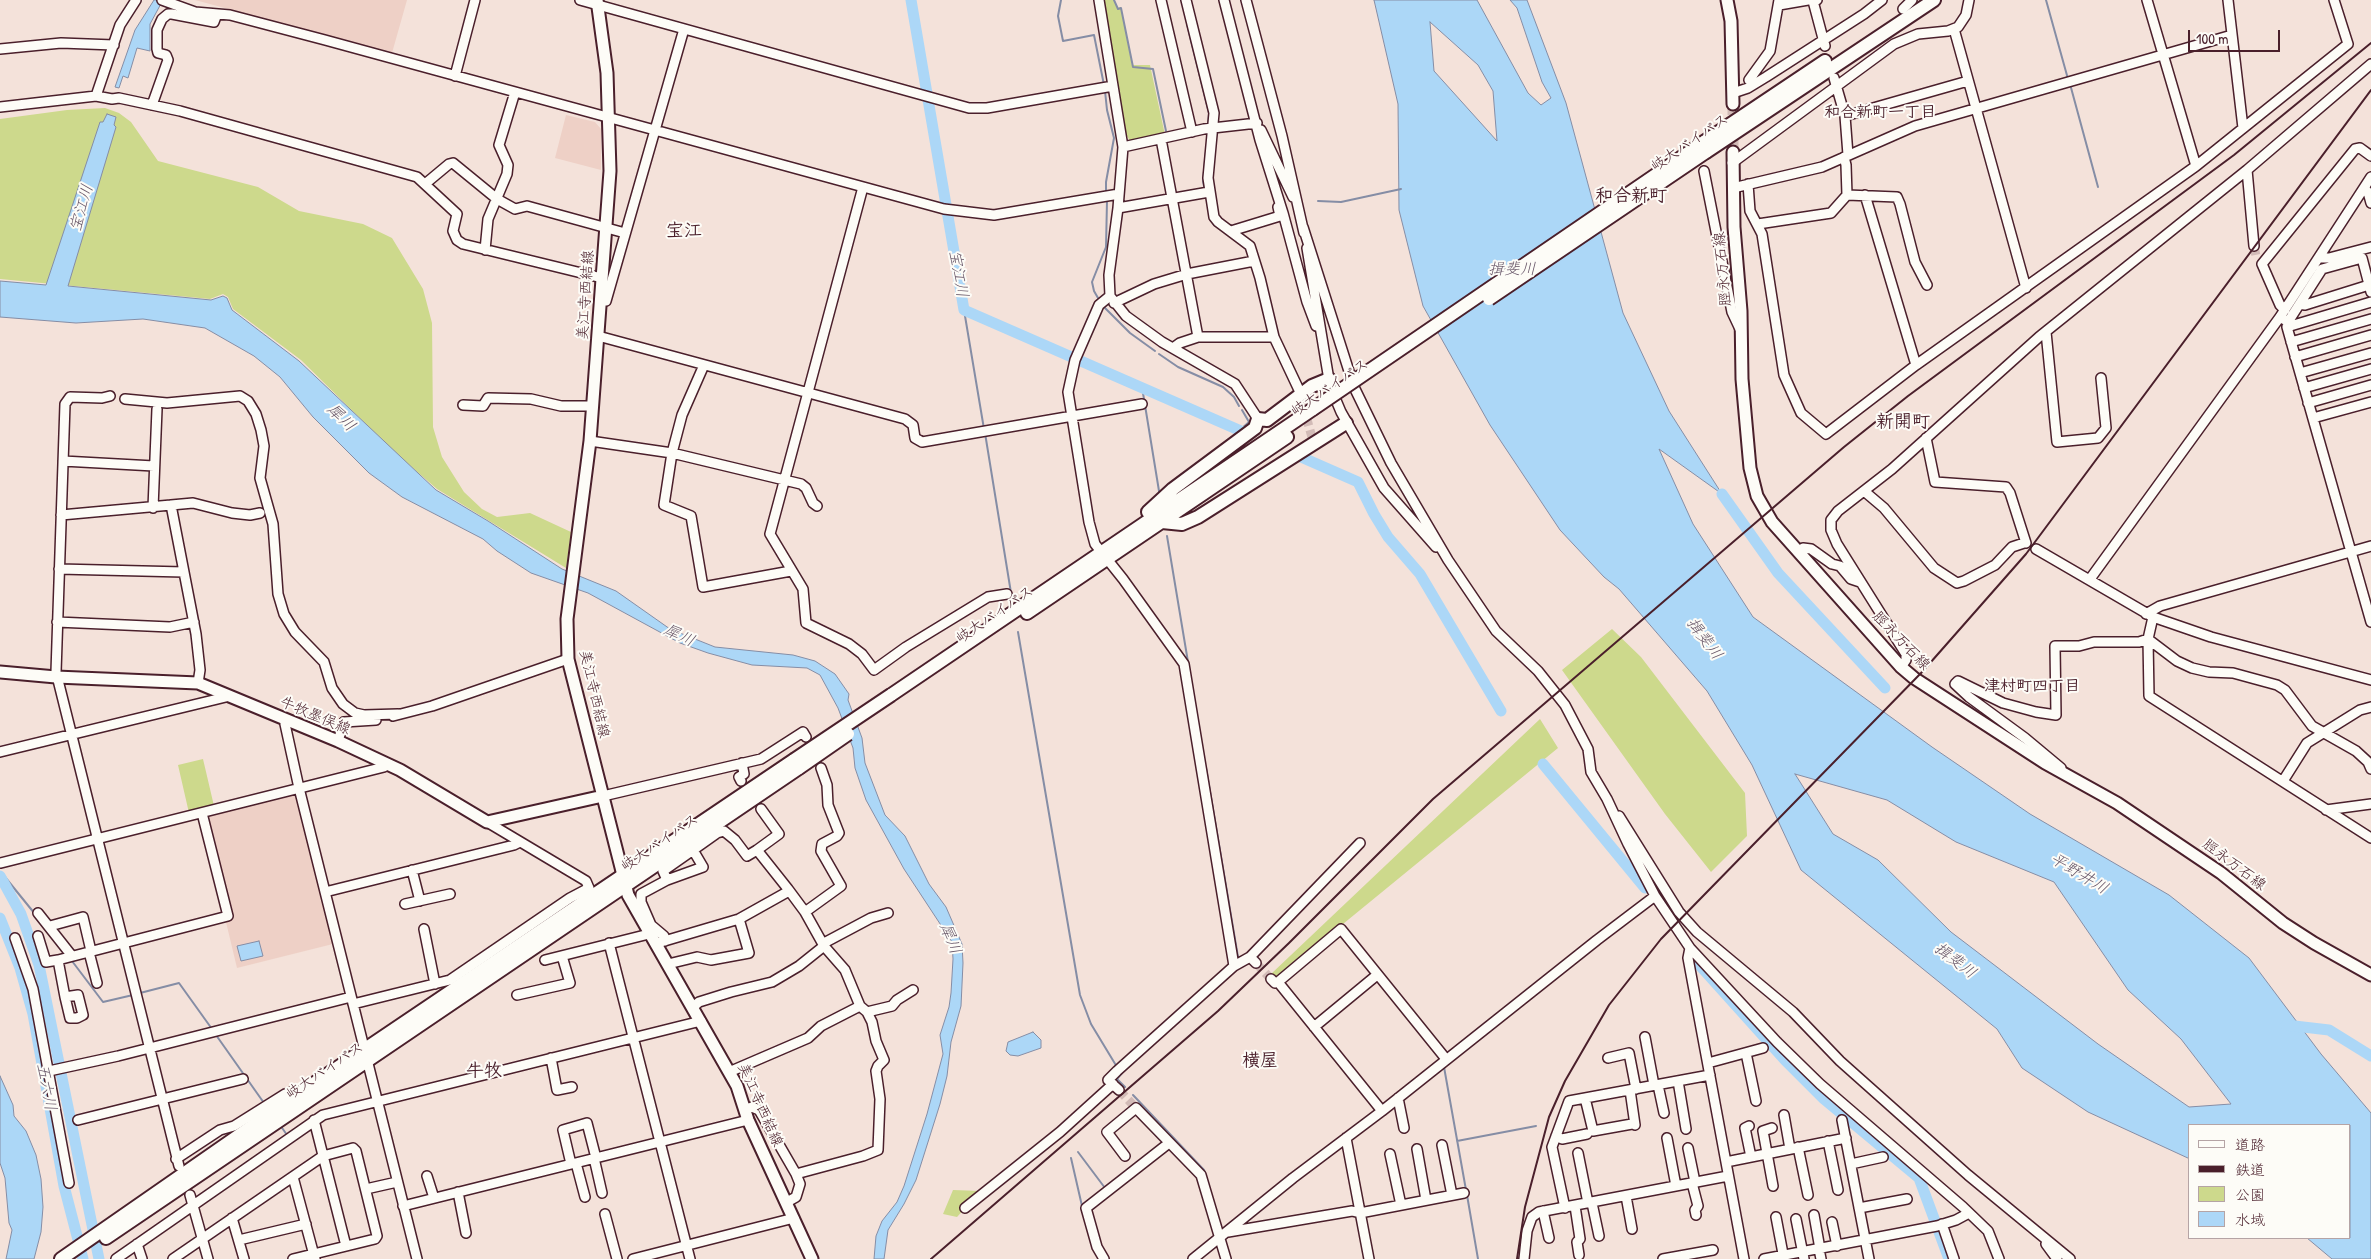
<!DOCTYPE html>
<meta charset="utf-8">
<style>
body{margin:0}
#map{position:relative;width:2371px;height:1259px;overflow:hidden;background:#f4e2da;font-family:"Patrick Hand","Klee One",sans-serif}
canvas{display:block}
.legend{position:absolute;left:2188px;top:1124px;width:162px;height:115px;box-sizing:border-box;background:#fdfcf7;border:1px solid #b5a4a5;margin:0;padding:6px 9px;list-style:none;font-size:15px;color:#4a1f2b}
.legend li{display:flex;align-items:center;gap:10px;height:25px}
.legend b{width:25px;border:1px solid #b5a4a5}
.scale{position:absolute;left:2188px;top:30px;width:92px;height:22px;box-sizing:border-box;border:2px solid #4a1f2b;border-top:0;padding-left:6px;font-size:15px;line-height:18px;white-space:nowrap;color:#4a1f2b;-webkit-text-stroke:4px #fdfcf7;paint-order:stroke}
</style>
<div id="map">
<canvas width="2371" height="1259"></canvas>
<ul class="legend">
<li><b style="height:6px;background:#fdfcf7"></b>道路</li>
<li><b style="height:6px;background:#4a1f2b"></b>鉄道</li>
<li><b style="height:14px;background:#cdd98c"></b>公園</li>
<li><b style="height:14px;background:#acd7f7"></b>水域</li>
</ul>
<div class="scale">100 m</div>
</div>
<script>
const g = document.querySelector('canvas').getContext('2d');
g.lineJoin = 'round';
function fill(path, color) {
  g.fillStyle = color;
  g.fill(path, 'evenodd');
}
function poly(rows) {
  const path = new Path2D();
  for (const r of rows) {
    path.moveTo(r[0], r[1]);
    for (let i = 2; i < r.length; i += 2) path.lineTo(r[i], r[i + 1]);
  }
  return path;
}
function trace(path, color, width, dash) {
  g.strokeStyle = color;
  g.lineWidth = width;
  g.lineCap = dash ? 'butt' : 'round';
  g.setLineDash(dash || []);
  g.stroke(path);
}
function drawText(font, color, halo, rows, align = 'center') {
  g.font = font + ' "Patrick Hand","Klee One",sans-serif';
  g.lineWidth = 4;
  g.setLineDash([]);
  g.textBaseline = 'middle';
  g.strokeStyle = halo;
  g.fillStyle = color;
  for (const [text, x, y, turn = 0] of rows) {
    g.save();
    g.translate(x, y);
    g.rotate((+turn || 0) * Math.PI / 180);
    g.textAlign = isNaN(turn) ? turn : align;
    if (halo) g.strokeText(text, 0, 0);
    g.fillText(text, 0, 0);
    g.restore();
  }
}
const built = poly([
 [195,0,407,0,392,53],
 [566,115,595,122,601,129,601,170,555,158],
 [296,794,333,944,237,968,226,922,232,919,206,816]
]);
const green = poly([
 [1101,0,1114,0,1117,8,1121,7,1132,65,1150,65,1165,135,1130,141,1124,131],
 [105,108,119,113,131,122,158,161,258,187,299,211,363,224,392,238,423,289,432,323,433,427,442,457,464,492,482,509,497,517,530,513,571,532,566,568,437,489,393,451,301,360,233,309,228,297,223,294,210,299,0,279,0,119,67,110],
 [1612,629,1641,657,1745,793,1747,836,1711,872,1665,814,1562,670],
 [1540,719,1558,748,1277,978,1271,974],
 [203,759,214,806,189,813,178,765],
 [953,1190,981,1191,957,1217,943,1214]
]);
const water = poly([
 [154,0,163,0,150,24,150,51,137,48,128,78,123,76,119,88,115,87,135,30,154,0],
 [1374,0,1477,0,1528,93,1541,105,1551,98,1542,82,1517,8,1510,0,1527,0,1566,103,1623,313,1669,411,1722,494,1659,449,1693,524,1753,617,1932,747,2030,814,2169,895,2249,958,2321,1054,2371,1113,2371,1259,2332,1259,2307,1238,2350,1238,2350,1125,2190,1125,2190,1159,2088,1112,2022,1068,1997,1029,1801,870,1752,765,1707,691,1619,589,1604,577,1560,530,1490,425,1423,306,1399,210,1398,104,1374,0],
 [1430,22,1478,65,1493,91,1497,141,1434,71,1430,22],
 [1795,774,1887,800,1956,842,2054,882,2128,990,2181,1039,2231,1104,2189,1107,2098,1044,1951,932,1878,860,1833,834,1795,774],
 [107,114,116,117,114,125,116,127,68,286,211,300,223,296,227,298,232,310,299,361,436,490,488,521,562,569,616,591,670,629,715,647,793,655,815,661,835,674,849,694,848,700,862,738,865,763,885,815,905,836,929,884,946,907,962,944,963,963,961,1006,951,1042,947,1076,940,1104,916,1180,904,1204,888,1230,884,1259,874,1259,876,1236,882,1221,897,1202,904,1186,927,1114,943,1054,940,1035,949,1007,951,993,953,959,952,942,904,869,866,800,855,768,853,748,838,708,820,675,807,668,752,665,708,653,680,643,588,593,531,573,497,551,483,539,402,497,369,473,313,417,280,377,254,356,205,328,143,319,76,323,0,317,0,281,46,285,100,122,103,122,107,114],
 [259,941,263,956,241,961,237,946,259,941],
 [1033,1032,1041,1040,1041,1048,1018,1056,1010,1055,1006,1051,1008,1042,1033,1032],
 [0,1076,13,1105,14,1116,26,1131,36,1155,41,1179,43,1207,41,1232,34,1259,6,1259,12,1230,9,1223,5,1178,0,1163,0,1076]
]);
const stream = poly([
 [1061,0,1058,16,1063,41,1094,35,1104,85],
 [1114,0,1118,9,1121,8,1133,67,1153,69,1166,131],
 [2046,0,2068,79],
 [1187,24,1209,113,1208,126],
 [2070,84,2098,187],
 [1105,91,1107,110,1114,138,1106,182,1106,191],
 [1205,191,1203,181,1206,151],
 [1206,196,1208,206],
 [1318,201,1341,202,1401,189],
 [1211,220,1214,225,1222,229],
 [1098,298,1094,291,1092,282,1106,247,1107,201],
 [1103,306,1130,333,1155,351],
 [964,310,984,429],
 [1159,354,1178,367,1223,387,1234,397,1239,406],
 [1145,389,1143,393,1159,491],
 [1240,430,1249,422,1242,410],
 [985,433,1012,599],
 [1167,536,1188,662],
 [1018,632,1080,995,1091,1024,1117,1067],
 [1206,768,1238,957,1241,957],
 [1,879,5,877,35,914],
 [72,961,103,1002,133,995],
 [140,993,179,983,212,1029],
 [216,1035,264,1103],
 [1444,1067,1466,1190],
 [1121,1071,1122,1073,1117,1079,1125,1087],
 [1133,1095,1204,1170,1210,1191],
 [280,1125,287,1135,321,1112],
 [1457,1141,1536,1126],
 [1078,1152,1105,1188],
 [1071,1158,1082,1206],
 [1467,1195,1478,1259],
 [1226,1244,1228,1252]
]);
const river = poly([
 [911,0,964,310,1241,431],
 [1301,457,1358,482,1374,514,1388,537,1420,574,1501,711],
 [1722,494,1778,573,1885,688],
 [1543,764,1645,888],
 [0,876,21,914,39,965,99,1259],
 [0,918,20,968,33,1014,64,1186,83,1259],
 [1695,960,1785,1060,1824,1099,1919,1178,1949,1259],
 [2286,1025,2329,1030,2371,1056]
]);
const minorTunnel = poly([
 [2254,246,2256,256],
 [1299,391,1315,448],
 [1256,963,1271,979],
 [1119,1090,1136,1108]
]);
const majorTunnel = poly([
 [1733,104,1733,152]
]);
const minor = poly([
 [162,0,195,12,230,15,325,40,944,209,994,215,1119,194],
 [580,0,969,108,987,108,1113,86],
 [1099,0,1123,147,1118,208,1109,275,1110,296,1126,316,1162,342,1235,384,1258,419],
 [1161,0,1192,132],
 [1186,0,1214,113,1208,178,1214,217,1218,222,1250,246,1260,278,1274,337,1299,390],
 [1224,0,1260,140,1283,213,1307,302,1316,326],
 [1246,0,1282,136,1304,233],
 [1817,0,1813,1,1825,46],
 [2147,0,2196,166],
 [2228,0,2243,128],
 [1779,5,1808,0],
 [1903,9,1912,0],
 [1954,29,2026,288],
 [0,49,61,43,114,45],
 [455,76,475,0],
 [1834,78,1845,116,1848,155],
 [1749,80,1770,51,1779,0],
 [1733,93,1748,88,1766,77,1864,14,1882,0],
 [96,96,120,25,136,0],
 [152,105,168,60,166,55,158,53,157,49,157,30,162,19,168,14,172,14,214,22,217,14],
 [0,107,96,96,112,99,119,98,180,111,417,177,457,214,453,231,457,240,463,244,602,278],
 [1845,116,1968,81],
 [1261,130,1293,197],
 [1161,139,1198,337],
 [1123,147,1204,129,1257,123],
 [1844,157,1846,165,1847,195,1897,197,1900,204,1915,262,1927,285],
 [1732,163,1894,44,1918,34,1948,31,1958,27,1966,15,1969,0],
 [2247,170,2254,246],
 [1704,171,1732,312,1740,329],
 [425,184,449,164,453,163,497,199,515,209,527,206,625,233],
 [1748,184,1750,211,1762,234,1784,375,1801,413,1826,434,1916,365,2196,166,2343,48,2348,44,2334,0],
 [863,187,770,534,803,589,806,623,849,644,862,654,874,670,906,647,988,597,1007,594],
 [1733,188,1822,167,1915,126,2232,35],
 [2364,188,2368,192,2371,203],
 [1865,195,1916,365],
 [1118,208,1209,192],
 [1758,224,1831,213,1847,195],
 [1303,227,1354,387,1391,463,1448,560,1496,631,1538,671,1565,705,1588,749,1591,772,1607,799,1628,844,1655,896,1690,948,1777,1042,1820,1084,1963,1207,1988,1231,1999,1259],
 [1231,231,1280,216,1278,207],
 [1307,248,1330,386,1341,412,1384,488,1436,547],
 [485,250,488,219,507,174,508,165,499,145,515,92],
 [2319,258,2329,258,2371,247],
 [1110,296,1099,305,1075,360,1068,392,1089,522,1095,544,1123,579,1184,664,1234,966],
 [600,300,606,301,684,29],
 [1114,303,1154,284,1187,274,1254,261],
 [2300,304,2305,305,2369,285],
 [2285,310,2280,305,2262,264,2355,149,2360,148,2371,156],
 [2280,317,2288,322,2287,327,2300,373,2371,622],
 [2288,322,2322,269,2362,258,2371,292],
 [2287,327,2371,302],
 [2046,332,2057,442,2098,438,2106,428,2101,378],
 [598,336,905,419,913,425,915,438,922,442,1142,404],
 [2291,342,2371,319],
 [1173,348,1180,343,1198,337,1274,337],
 [2295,357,2371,335],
 [704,365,682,415,672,453,664,505,691,516,703,587,791,571],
 [2300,373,2371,353],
 [2304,388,2371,369],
 [110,396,102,398,70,397,65,404,56,672,179,1166],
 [125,399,167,403,240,396,248,401,256,414,261,430,264,446,260,478,273,524,278,594,284,614,295,632,324,662,332,688,343,704,355,713,364,715,398,714],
 [2308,403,2371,385],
 [463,405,483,406,488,398,531,399,561,406,593,406],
 [2313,418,2371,402],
 [1926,438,1935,482,2006,487,2010,493,2026,543],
 [590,441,672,453,801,484,806,488,813,503,817,506],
 [63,461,154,466],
 [1864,491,1884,508,1934,568,1957,583,1964,581,1995,565,2012,547,2024,543],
 [171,505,196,634,200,670,198,683],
 [153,508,157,409],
 [61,515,193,503,232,513,250,515,260,513],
 [2036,549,2153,617,2211,637,2371,680],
 [1798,551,1803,548,1811,549,1832,564,1840,566,1851,579,1860,582],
 [59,569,184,572],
 [2090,579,2280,317,2371,177],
 [2146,614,2160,606,2371,546],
 [2153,617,2148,639,2149,696,2371,838],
 [57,622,170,627,194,622],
 [1901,667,1906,660,1906,654,1837,544,1831,530,1831,520,1838,511,1892,469,2039,337,2247,170,2371,64],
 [393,716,432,706,568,659],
 [286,720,285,724,299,788,417,1259],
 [338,741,344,722,376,720],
 [0,752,230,696],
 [2061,768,2025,738,1969,697,1955,684,1958,681,2003,703,2036,712,2056,715,2055,646,2079,646,2094,642,2139,642,2148,639,2177,661,2192,668,2209,672,2233,673,2277,685,2285,690,2312,726,2356,751,2368,762,2371,769],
 [741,781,739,777,744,774,742,763],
 [2283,781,2307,743,2360,710,2371,707],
 [603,796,761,759,803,732,806,737],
 [2326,810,2371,804],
 [1619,816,1679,912,1697,932,1793,1012,1840,1061,1968,1175,2070,1259],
 [757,850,779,834,761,809],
 [1,863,384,767,388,764],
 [412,870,420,901],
 [667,880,663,871,693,850],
 [325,892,514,845,520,842],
 [405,904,450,894],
 [805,912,841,886,821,851,822,844,837,836,839,833,828,805,827,785,821,768],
 [38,913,72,956],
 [50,926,83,917,91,951],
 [424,929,435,984],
 [38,936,46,962,58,960,65,997,70,1018,77,1018,83,1015,78,995,65,997],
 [15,938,33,989,69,1183],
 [665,941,664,936,651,925,641,902,641,894,667,880,703,867,693,850,717,833,724,831,735,840,747,856,757,850,788,889,805,912,824,946,845,970,860,1006,867,1012,872,1022,876,1041,884,1060,878,1066,876,1071,880,1099,878,1150,863,1156,796,1174,800,1184,796,1197,787,1202],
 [661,942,739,919,789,891],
 [609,943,690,1259],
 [824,943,871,918,888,913],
 [1690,948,1688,958,1744,1259],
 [89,952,97,983],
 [1250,957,1360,843],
 [58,960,228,916,202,813],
 [545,960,649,934],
 [668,964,697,957,711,960,749,953,739,919],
 [1271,979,1275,983,1278,982,1382,1111],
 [1278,982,1341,929,1446,1059],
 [517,995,570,983,562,956],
 [353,1004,450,980,570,898,589,888,586,881,487,822],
 [693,1007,699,1002,731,992,772,982,799,966,824,946],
 [867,1012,892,1006,897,1000,913,990],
 [1314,1027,1377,975],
 [1645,1037,1654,1085],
 [1746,1053,1756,1101],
 [551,1058,557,1090,572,1087],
 [1608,1058,1629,1053,1636,1089],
 [1708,1063,1763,1048],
 [49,1071,118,1056,351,997],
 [729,1072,808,1038,821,1026,860,1006],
 [1678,1081,1686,1129],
 [1658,1085,1664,1113],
 [1119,1090,1108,1080,1117,1071,1234,966,1250,957,1256,963],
 [1630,1090,1635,1125],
 [1398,1098,1404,1128],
 [1585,1098,1593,1131,1632,1124],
 [745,1109,752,1107,759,1110,796,1174],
 [1784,1115,1790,1149],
 [78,1120,243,1079],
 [314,1120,346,1246],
 [1842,1120,1869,1259],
 [1749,1126,1745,1128,1751,1157],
 [1772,1128,1763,1131,1773,1186],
 [1556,1136,1562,1139,1587,1134],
 [1346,1138,1369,1259],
 [1667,1138,1676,1186],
 [1828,1141,1838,1190],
 [1442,1145,1452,1195],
 [1798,1147,1808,1195],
 [1688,1148,1695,1182],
 [1417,1149,1426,1200],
 [1578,1153,1588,1203],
 [1390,1154,1401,1205],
 [1125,1156,1107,1132,1136,1108,1201,1175,1226,1259],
 [594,1158,602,1193],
 [176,1159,220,1130,234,1126,285,1094,292,1092,297,1095],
 [1726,1162,1846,1138],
 [576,1163,585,1197],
 [571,1164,563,1130,587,1123,596,1158],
 [1851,1164,1883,1157],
 [427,1176,434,1198],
 [293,1177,315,1259],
 [1692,1183,1698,1206,1695,1210,1696,1215],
 [366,1189,397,1182],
 [458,1192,466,1233],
 [190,1195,208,1259],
 [1626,1196,1632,1229],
 [1592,1203,1599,1236],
 [403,1206,748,1120],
 [1575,1206,1580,1239,1577,1242,1579,1255],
 [965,1208,1060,1132,1113,1084],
 [1565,1208,1552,1147,1569,1101,1710,1075],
 [1859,1208,1907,1199],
 [1543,1211,1549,1238],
 [605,1214,617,1259],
 [1814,1215,1820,1249],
 [1776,1217,1784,1259],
 [232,1218,244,1259],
 [1796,1219,1804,1259],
 [1832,1222,1837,1246],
 [1942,1224,1954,1259],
 [1228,1232,1352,1211,1360,1213,1464,1193],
 [239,1240,306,1224],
 [137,1244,142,1259],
 [2046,1244,2057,1259],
 [1819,1249,1821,1259],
 [116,1259,323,1115,701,1021],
 [173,1259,323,1156,353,1148,356,1151,377,1236,375,1239,293,1259],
 [633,1259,794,1218],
 [1104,1259,1097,1247,1086,1208,1169,1143],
 [1193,1259,1293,1178,1382,1111,1597,940,1655,896],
 [1524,1259,1527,1231,1532,1217,1539,1212,1728,1176],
 [1663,1259,1713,1250],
 [1764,1259,1937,1226,1956,1220,1969,1213]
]);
const major = poly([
 [597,0,607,73,610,171,590,441,567,619,568,659,628,895,737,1086,748,1120,812,1259],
 [1727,0,1731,21,1733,104],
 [1733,152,1734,227,1741,311,1742,379,1750,468,1757,496,1772,522,1901,667,1914,678,2045,763,2117,803,2221,873,2283,923,2314,943,2371,975],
 [0,672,56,677,198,683,338,741,400,770,487,822,603,796]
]);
const highway = poly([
 [1704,142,1825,61],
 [1706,152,1934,0],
 [1148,512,1173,489,1255,428,1258,419,1267,420,1312,386,1329,379],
 [1162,522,1182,524,1198,517,1346,423],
 [1027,613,1287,437],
 [891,695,1313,409],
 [106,1238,799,768],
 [61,1259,297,1095,794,760]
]);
const rail = poly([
 [931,1259,1218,1011,1289,943,1433,799,1844,447,1908,396,2234,155,2371,43],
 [1517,1259,1525,1207,1549,1117,1565,1081,1609,1005,1661,939,1923,671,2026,554,2371,90]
]);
const highwayBridge = poly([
 [1489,299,1706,152],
 [1313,409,1704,142],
 [794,760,891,695],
 [799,768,848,734]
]);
const streetNames = [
 ["岐大バイパス",1690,143,-34],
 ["脛永万石線",1723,269,-95],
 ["美江寺西結線",586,295,-86],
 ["岐大バイパス",1330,388,-34],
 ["岐大バイパス",995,615,-34],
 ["脛永万石線",1901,641,46],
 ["美江寺西結線",594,694,77],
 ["牛牧墨俣線",315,716,23],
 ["岐大バイパス",660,843,-34],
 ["脛永万石線",2234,865,37],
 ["岐大バイパス",325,1071,-34],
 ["美江寺西結線",760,1105,66]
];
const neighbourhoodNames = [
 ["和合新町一丁目",1880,113],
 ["津村町四丁目",2032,687]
];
const waterNames = [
 ["宝江川",82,208,-74],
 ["揖斐川",1512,270],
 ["宝江川",958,274,80],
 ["犀川",341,418,44],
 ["犀川",679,636,25],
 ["揖斐川",1704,639,53],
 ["平野井川",2079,874,31],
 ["犀川",950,939,68],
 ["揖斐川",1955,961,37],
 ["五六川",46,1087,79]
];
const quarterNames = [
 ["和合新町",1631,196],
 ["宝江",684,231],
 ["新開町",1903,422],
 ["横屋",1260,1061],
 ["牛牧",484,1071]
];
fill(built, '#eed0c6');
fill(green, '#cdd98c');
fill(water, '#acd7f7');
trace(water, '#858da5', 1);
trace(stream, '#858da5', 2);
trace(river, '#acd7f7', 11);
trace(minorTunnel, '#d2bbb7', 9, [9, 4.5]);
trace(majorTunnel, '#d2bbb7', 11, [11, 5.5]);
trace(minor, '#4a1f2b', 12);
trace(major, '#4a1f2b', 15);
trace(highway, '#4a1f2b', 16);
trace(minor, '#fdfcf7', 9);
trace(major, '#fdfcf7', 11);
trace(highway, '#fdfcf7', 12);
trace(rail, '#4a1f2b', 2);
trace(highwayBridge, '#4a1f2b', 16, []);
trace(highwayBridge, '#fdfcf7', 12);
drawText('15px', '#4a1f2b', '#fdfcf7', streetNames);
drawText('bold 16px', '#4a1f2b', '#fdfcf7', neighbourhoodNames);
drawText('italic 16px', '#675668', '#fdfcf7', waterNames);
drawText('bold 18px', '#4a1f2b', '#fdfcf7', quarterNames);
</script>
